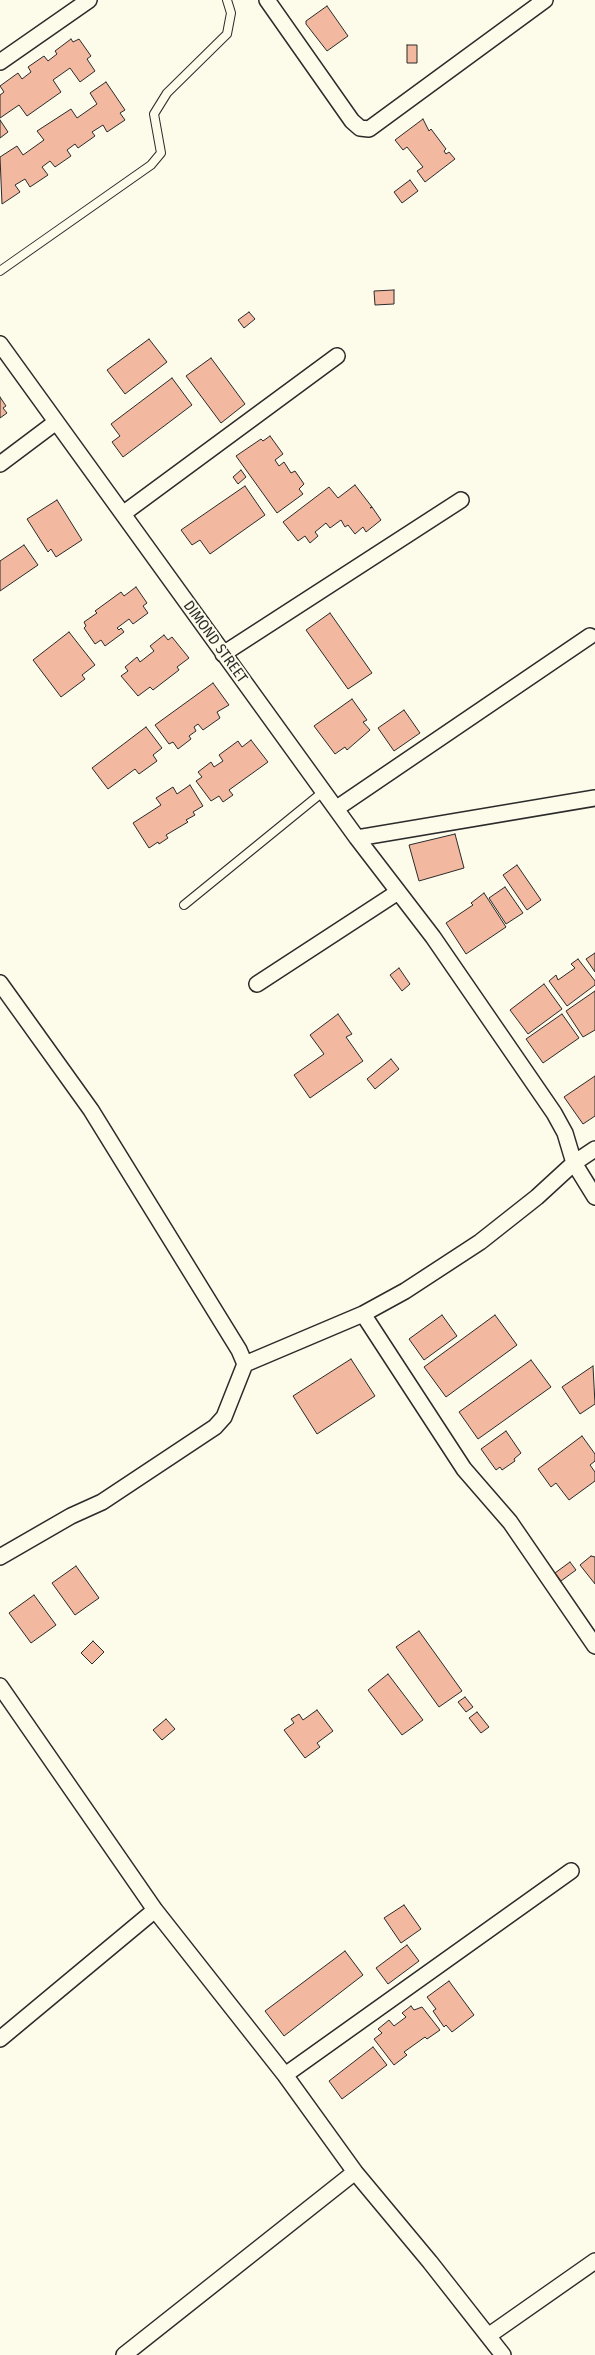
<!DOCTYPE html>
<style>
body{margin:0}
canvas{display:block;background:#fdfbea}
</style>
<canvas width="595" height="2355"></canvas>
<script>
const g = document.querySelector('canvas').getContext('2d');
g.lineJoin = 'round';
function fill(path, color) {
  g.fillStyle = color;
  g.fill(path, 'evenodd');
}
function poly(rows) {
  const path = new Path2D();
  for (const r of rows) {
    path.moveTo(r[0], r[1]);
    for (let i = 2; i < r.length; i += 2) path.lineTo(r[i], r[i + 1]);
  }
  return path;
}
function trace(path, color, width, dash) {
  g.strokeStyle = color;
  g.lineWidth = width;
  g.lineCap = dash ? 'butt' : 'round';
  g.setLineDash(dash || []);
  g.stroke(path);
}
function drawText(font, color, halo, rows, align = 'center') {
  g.font = font + ' "Fira Sans Condensed",sans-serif';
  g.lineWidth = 4;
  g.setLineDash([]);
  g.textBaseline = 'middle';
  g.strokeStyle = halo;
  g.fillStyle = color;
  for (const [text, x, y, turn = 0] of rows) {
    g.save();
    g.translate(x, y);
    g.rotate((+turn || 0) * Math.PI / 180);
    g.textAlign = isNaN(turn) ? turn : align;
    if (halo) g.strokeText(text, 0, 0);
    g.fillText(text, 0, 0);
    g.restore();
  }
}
const building = poly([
 [327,6,348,36,327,51,306,24,306,21,327,6],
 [71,39,73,42,79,39,91,56,87,59,95,71,80,82,70,68,53,80,61,92,27,116,19,105,0,118,0,95,4,92,0,86,18,73,22,79,31,72,28,67,44,56,48,61,57,54,55,51,71,39],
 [407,45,417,45,417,63,407,63,407,45],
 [106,82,125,110,120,113,125,120,107,132,103,125,92,132,95,136,78,148,75,144,67,150,71,156,55,167,50,161,42,167,48,175,30,187,25,179,15,185,20,192,2,204,0,157,17,146,23,155,44,140,37,131,71,109,77,118,97,104,90,93,106,82],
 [423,119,429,131,431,129,446,149,444,151,446,154,449,152,455,159,425,182,417,171,423,167,407,147,403,150,395,140,423,119],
 [0,120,8,132,0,138,0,120],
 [410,180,418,191,402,203,394,192,410,180],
 [394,290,394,304,375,305,374,291,394,290],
 [249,312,255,319,244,328,238,320,249,312],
 [149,339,167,362,125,394,107,370,149,339],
 [211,358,245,404,221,423,186,376,211,358],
 [172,378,192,405,123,457,112,442,120,436,111,424,172,378],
 [0,397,6,406,3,408,7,413,0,418,0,397],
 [270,436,283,454,275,460,279,466,284,462,291,473,295,471,304,484,299,489,303,494,277,513,236,456,261,439,263,441,270,436],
 [241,470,246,477,238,484,233,477,241,470],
 [355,485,372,507,370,508,372,507,381,520,366,532,363,527,355,534,348,525,345,527,341,520,330,528,326,523,315,532,318,536,310,543,305,536,298,541,283,522,329,487,338,498,355,485],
 [245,486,265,515,210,554,200,540,192,545,181,530,245,486],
 [57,500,82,540,56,557,51,549,48,552,27,519,57,500],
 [24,545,38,565,0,591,0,561,24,545],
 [136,587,147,603,143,606,148,613,133,624,129,619,117,628,119,630,121,628,124,632,105,646,101,640,95,644,84,628,86,626,84,622,97,613,95,611,121,592,124,596,136,587],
 [330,613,372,673,348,689,306,630,330,613],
 [69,632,95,665,82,675,85,679,61,697,33,660,69,632],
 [164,635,168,640,172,637,189,658,177,667,179,670,153,690,150,687,138,696,121,676,128,671,125,667,137,657,140,662,154,651,150,646,164,635],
 [213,683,229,705,217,712,220,718,203,730,198,724,194,727,196,731,189,736,191,739,178,749,173,742,169,744,155,725,213,683],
 [352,699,367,720,363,722,370,730,347,750,345,747,335,754,314,726,352,699],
 [404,710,420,733,394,751,378,728,404,710],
 [146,727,162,748,153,755,157,761,139,774,135,769,108,789,92,768,146,727],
 [251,740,268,762,229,790,233,795,223,802,219,796,211,801,196,781,202,777,198,772,211,762,214,767,223,761,219,755,238,741,242,747,251,740],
 [190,785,203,806,193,812,195,815,186,820,188,822,166,835,168,838,159,844,158,842,149,848,133,823,161,805,156,798,173,787,177,794,190,785],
 [455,834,464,868,419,881,409,845,455,834],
 [517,865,541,900,527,910,503,875,517,865],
 [505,887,523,913,506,924,489,898,505,887],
 [484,893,506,927,466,954,446,923,473,905,471,903,484,893],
 [595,953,595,972,586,959,595,953],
 [578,959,595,981,595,985,567,1006,549,981,556,975,558,980,575,968,571,964,578,959],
 [399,968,410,984,402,991,390,975,399,968],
 [544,984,562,1009,528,1034,510,1010,544,984],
 [595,991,595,1030,583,1037,566,1011,595,991],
 [338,1014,352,1034,346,1037,363,1061,310,1098,294,1075,324,1054,310,1035,338,1014],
 [562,1014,579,1038,543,1063,526,1039,562,1014],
 [391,1059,399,1069,375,1089,367,1079,391,1059],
 [595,1076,595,1116,583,1124,564,1097,595,1076],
 [442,1315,457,1336,424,1360,409,1339,442,1315],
 [495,1315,517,1345,446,1397,424,1367,495,1315],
 [351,1359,375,1396,317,1434,293,1396,351,1359],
 [531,1360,551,1387,478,1439,459,1412,531,1360],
 [593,1366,595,1404,580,1414,562,1387,593,1366],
 [506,1431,521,1453,514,1459,515,1461,502,1470,500,1467,496,1470,481,1449,506,1431],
 [582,1436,595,1454,595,1461,590,1465,595,1472,595,1481,569,1500,556,1483,551,1487,538,1469,582,1436],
 [591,1556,595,1557,595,1584,580,1565,591,1556],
 [570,1562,576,1570,561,1581,555,1573,570,1562],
 [76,1566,99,1598,75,1615,52,1583,76,1566],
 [34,1595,56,1625,31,1643,9,1613,34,1595],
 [419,1631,462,1691,439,1707,396,1647,419,1631],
 [93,1641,104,1652,92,1664,81,1653,93,1641],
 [388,1674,423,1720,402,1735,368,1690,388,1674],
 [465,1697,473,1707,466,1712,458,1702,465,1697],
 [317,1710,333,1731,317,1743,320,1747,305,1758,284,1730,294,1723,291,1719,299,1714,303,1720,317,1710],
 [477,1712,489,1727,481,1733,469,1718,477,1712],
 [166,1719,175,1729,162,1740,153,1730,166,1719],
 [404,1905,421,1929,401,1943,384,1918,404,1905],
 [407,1945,419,1961,388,1984,376,1968,407,1945],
 [345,1951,363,1975,284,2036,265,2011,345,1951],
 [449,1981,474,2015,452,2032,446,2025,444,2027,433,2011,436,2009,427,1997,449,1981],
 [411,2006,414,2010,422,2007,440,2030,427,2039,425,2037,404,2052,407,2055,394,2065,374,2039,382,2033,378,2029,389,2020,394,2026,406,2017,402,2013,411,2006],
 [373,2047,387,2065,342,2099,329,2081,373,2047]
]);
const service = poly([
 [0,271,151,165,161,153,154,114,167,93,227,34,231,13,227,0],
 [184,905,324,791]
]);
const minor = poly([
 [267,0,352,121,360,128,369,129,545,0],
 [0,62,89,0],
 [0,344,357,838,433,937,554,1113,565,1133,574,1163,595,1197],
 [0,464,56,422],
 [124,513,337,356],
 [223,654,461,500],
 [337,808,590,636],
 [357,838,595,798],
 [0,983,91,1110,239,1350,245,1364,363,1314,405,1291,480,1242,537,1197,574,1163,595,1149],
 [257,984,398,892],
 [363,1314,464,1469,510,1522,595,1646],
 [0,1557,71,1516,102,1502,215,1427,224,1417,245,1364],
 [0,1686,155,1910,285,2075,355,2172,430,2262,503,2355],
 [0,2039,155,1910],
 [285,2075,571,1871],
 [488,2336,595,2261],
 [124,2355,355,2172]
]);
const streetNames = [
 ["DIMOND STREET",215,642,54]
];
fill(building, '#f2b8a0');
trace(building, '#2b2b2b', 1);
trace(service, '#2b2b2b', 10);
trace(minor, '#2b2b2b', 18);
trace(service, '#fdfbea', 8);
trace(minor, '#fdfbea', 15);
drawText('15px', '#2b2b2b', '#fdfbea', streetNames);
</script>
